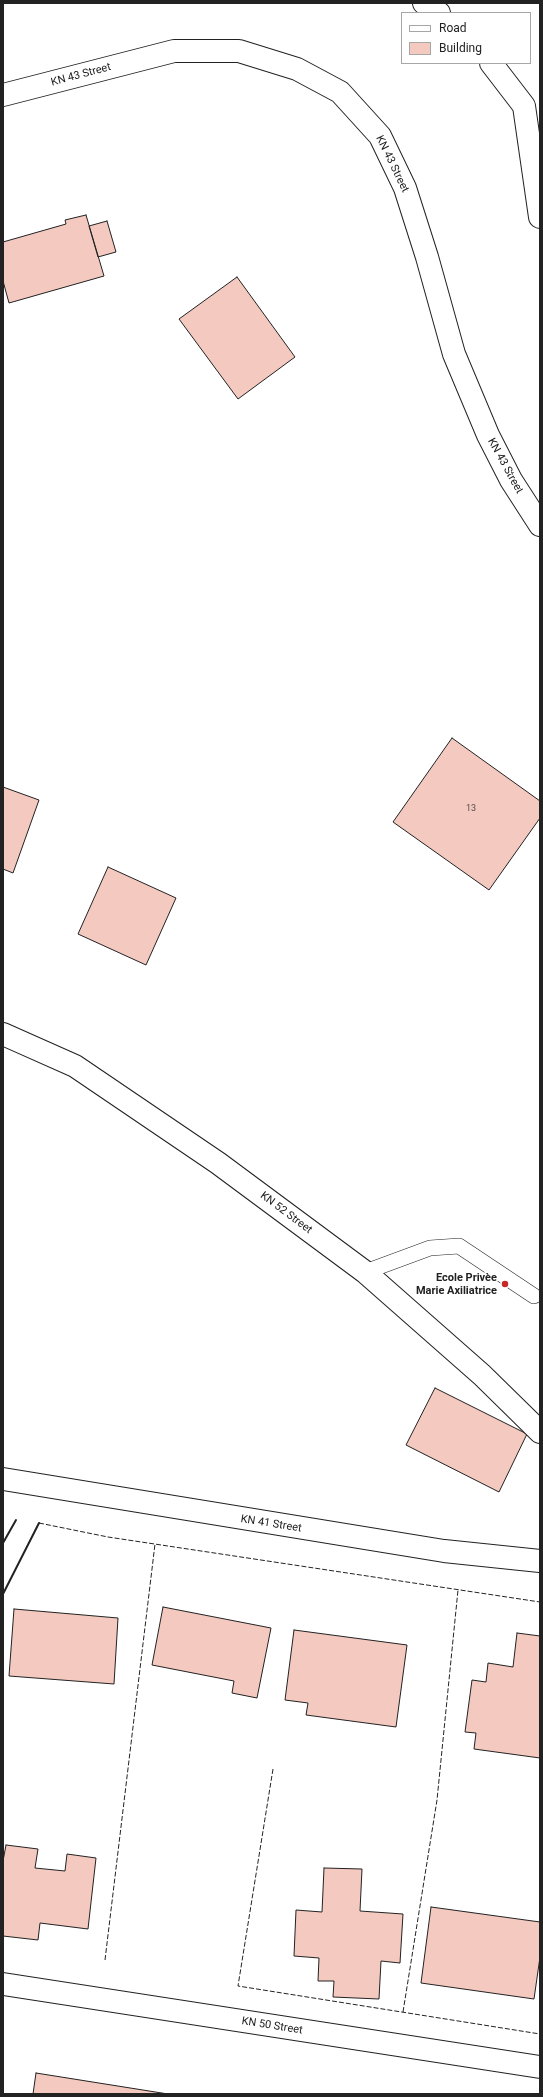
<!DOCTYPE html>
<meta charset="utf-8">
<style>
body{margin:0}
#map{position:relative;width:543px;height:2097px;overflow:hidden;background:#fff;font-family:Roboto,sans-serif}
canvas{display:block}
.frame{position:absolute;inset:0;border:4px solid #222;pointer-events:none}
.legend{position:absolute;left:401px;top:12px;width:130px;height:52px;box-sizing:border-box;background:#fff;border:1px solid #a7a7a7;margin:0;padding:5px 7px;list-style:none;font-size:12px;color:#222}
.legend li{display:flex;align-items:center;gap:8px;height:20px}
.legend b{width:20px;border:1px solid #a7a7a7}
</style>
<div id="map">
<canvas width="543" height="2097"></canvas>
<div class="frame"></div>
<ul class="legend">
<li><b style="height:5px;background:#fff"></b>Road</li>
<li><b style="height:11px;background:#f3c9c0"></b>Building</li>
</ul>
</div>
<script>
const g = document.querySelector('canvas').getContext('2d');
g.lineJoin = 'round';
function fill(path, color) {
  g.fillStyle = color;
  g.fill(path, 'evenodd');
}
function poly(rows) {
  const path = new Path2D();
  for (const r of rows) {
    path.moveTo(r[0], r[1]);
    for (let i = 2; i < r.length; i += 2) path.lineTo(r[i], r[i + 1]);
  }
  return path;
}
function trace(path, color, width, dash) {
  g.strokeStyle = color;
  g.lineWidth = width;
  g.lineCap = dash ? 'butt' : 'round';
  g.setLineDash(dash || []);
  g.stroke(path);
}
function drawText(font, color, halo, rows, align = 'center') {
  g.font = font + ' Roboto,sans-serif';
  g.lineWidth = 3;
  g.setLineDash([]);
  g.textBaseline = 'middle';
  g.strokeStyle = halo;
  g.fillStyle = color;
  for (const [text, x, y, turn = 0] of rows) {
    g.save();
    g.translate(x, y);
    g.rotate((+turn || 0) * Math.PI / 180);
    g.textAlign = isNaN(turn) ? turn : align;
    if (halo) g.strokeText(text, 0, 0);
    g.fillText(text, 0, 0);
    g.restore();
  }
}
const building = poly([
 [86,215,104,276,9,303,3,281,3,242,66,224,65,220,86,215],
 [107,221,116,252,98,257,89,226,107,221],
 [237,277,295,357,238,399,179,319,237,277],
 [452,738,540,801,540,818,489,890,393,822,452,738],
 [3,787,39,800,13,873,3,869,3,787],
 [108,867,176,898,146,965,78,934,108,867],
 [435,1388,527,1434,499,1492,406,1445,435,1388],
 [163,1607,271,1628,257,1698,232,1693,234,1681,152,1665,163,1607],
 [14,1609,118,1618,114,1684,9,1676,14,1609],
 [294,1630,407,1645,396,1727,306,1715,308,1703,285,1700,294,1630],
 [517,1633,540,1636,540,1758,474,1749,476,1733,465,1732,472,1680,486,1682,488,1663,513,1667,517,1633],
 [6,1845,38,1849,35,1868,65,1871,67,1854,96,1858,88,1929,40,1923,38,1940,3,1936,3,1861,6,1845],
 [324,1868,362,1869,360,1911,403,1914,400,1963,381,1961,379,1999,333,1997,334,1981,318,1981,319,1958,294,1956,296,1910,322,1912,324,1868],
 [431,1907,540,1922,540,1957,534,1999,421,1983,431,1907],
 [36,2073,168,2094,33,2094,36,2073]
]);
const lane = poly([
 [365,1272,430,1248,459,1246,534,1296]
]);
const street = poly([
 [424,3,439,13],
 [491,63,524,106,540,217],
 [3,95,174,51,239,51,297,69,340,92,380,136,405,188,427,257,454,354,488,435,511,480,540,525],
 [3,1034,75,1066,218,1163,365,1272,482,1375,540,1432],
 [3,1984,540,2067]
]);
const secondary = poly([
 [3,1479,444,1551,540,1561]
]);
const fence = poly([
 [39,1523,108,1537,540,1602],
 [273,1769,238,1986,540,2034],
 [105,1960,155,1544],
 [403,2012,437,1800,458,1590]
]);
const wall = poly([
 [3,1543,16,1520],
 [3,1594,39,1523]
]);
const markers = [
 [505,1284,4,"#c62828"]
];
const numberNames = [
 ["13",471,809]
];
const streetNames = [
 ["KN 43 Street",81,75,-15],
 ["KN 43 Street",392,164,64],
 ["KN 43 Street",505,466,61],
 ["KN 52 Street",286,1213,37],
 ["KN 41 Street",271,1524,9],
 ["KN 50 Street",272,2026,9]
];
const poiNames = [
 ["Ecole Privèe",497,1278],
 ["Marie Axiliatrice",497,1291]
];
fill(building, '#f3c9c0');
trace(building, '#222', 1);
trace(lane, '#222', 16);
trace(street, '#222', 24);
trace(secondary, '#222', 24);
trace(lane, '#fff', 15);
trace(street, '#fff', 22);
trace(secondary, '#fff', 22);
trace(fence, '#222', 1, [5, 2]);
trace(wall, '#222', 2);
for (const [x, y, r, color] of markers) {
  const dot = new Path2D();
  dot.arc(x, y, r, 0, 2 * Math.PI);
  g.fillStyle = color;
  g.fill(dot);
  trace(dot, '#fff', 1.5);
}
drawText('9px', '#564c4a', null, numberNames);
drawText('11px', '#222', '#fff', streetNames);
drawText('bold 11px', '#222', '#fff', poiNames, 'right');
</script>
